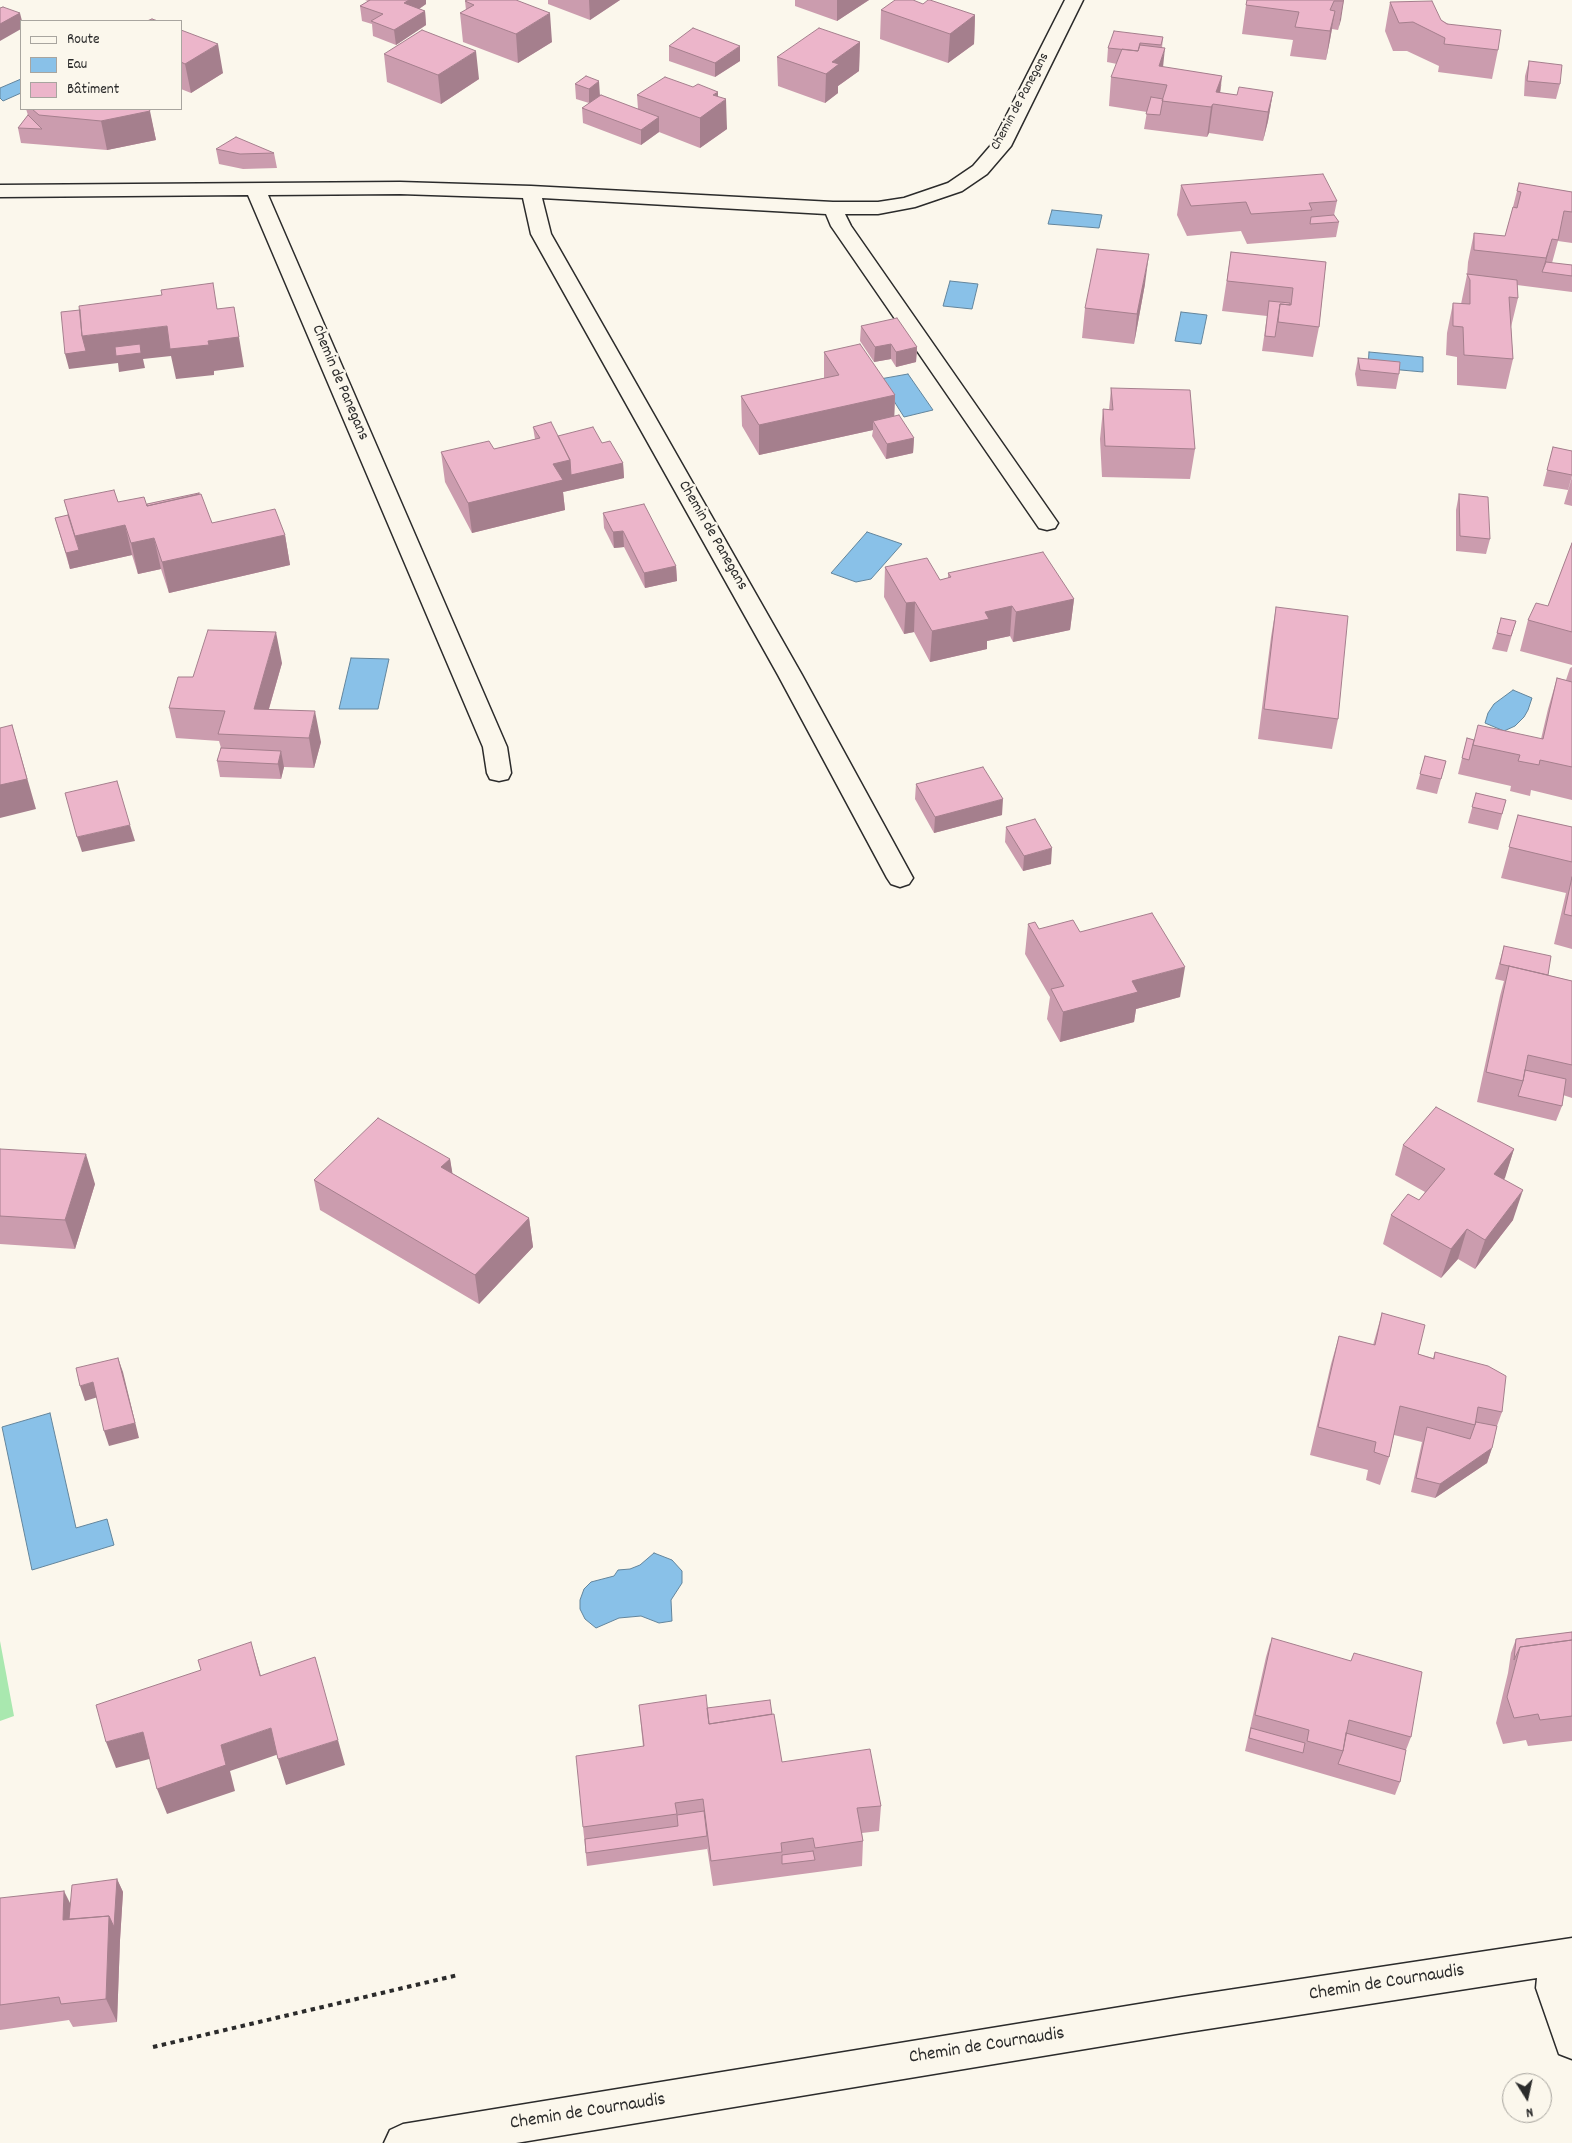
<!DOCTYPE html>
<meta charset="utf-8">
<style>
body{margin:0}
#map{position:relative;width:1572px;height:2143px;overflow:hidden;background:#fbf7ec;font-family:Dekko,sans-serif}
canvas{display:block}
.legend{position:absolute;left:20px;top:20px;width:162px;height:90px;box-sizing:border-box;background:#fbf7ec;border:1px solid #a8a59f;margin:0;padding:6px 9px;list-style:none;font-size:15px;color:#2b2b2b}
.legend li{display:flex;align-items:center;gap:10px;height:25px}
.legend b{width:25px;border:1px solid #a8a59f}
.north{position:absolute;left:1502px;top:2073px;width:50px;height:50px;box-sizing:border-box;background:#fbf7ec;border:1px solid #a8a59f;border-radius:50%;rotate:170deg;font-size:14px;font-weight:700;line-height:20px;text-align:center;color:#2b2b2b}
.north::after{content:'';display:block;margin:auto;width:18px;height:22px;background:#2b2b2b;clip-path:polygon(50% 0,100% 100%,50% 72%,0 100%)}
</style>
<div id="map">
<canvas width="1572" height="2143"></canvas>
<ul class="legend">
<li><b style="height:6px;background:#fbf7ec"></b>Route</li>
<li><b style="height:14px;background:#89c1e8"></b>Eau</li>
<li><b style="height:14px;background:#ecb5ca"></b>Bâtiment</li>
</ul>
<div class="north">N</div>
</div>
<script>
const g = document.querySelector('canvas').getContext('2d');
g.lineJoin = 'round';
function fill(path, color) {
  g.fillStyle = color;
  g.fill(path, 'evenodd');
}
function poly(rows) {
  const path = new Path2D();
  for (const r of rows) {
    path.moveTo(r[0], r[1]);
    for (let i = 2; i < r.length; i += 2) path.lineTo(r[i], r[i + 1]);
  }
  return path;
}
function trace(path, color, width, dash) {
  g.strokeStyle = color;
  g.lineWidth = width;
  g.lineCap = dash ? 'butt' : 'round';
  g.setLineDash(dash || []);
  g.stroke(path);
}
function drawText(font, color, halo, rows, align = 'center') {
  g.font = font + ' Dekko,sans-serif';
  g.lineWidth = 5;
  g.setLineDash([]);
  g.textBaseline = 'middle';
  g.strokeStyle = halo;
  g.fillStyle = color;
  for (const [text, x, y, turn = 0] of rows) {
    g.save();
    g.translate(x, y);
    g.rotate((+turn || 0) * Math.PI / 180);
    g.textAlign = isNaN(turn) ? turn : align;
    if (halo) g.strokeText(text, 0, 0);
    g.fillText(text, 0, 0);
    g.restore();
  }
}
const green = poly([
 [0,1641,14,1716,0,1721]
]);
const water = poly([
 [21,79,21,93,3,101,0,98,0,88,21,79],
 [1052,210,1102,215,1099,228,1048,224,1052,210],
 [950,281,978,284,972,309,943,306,950,281],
 [1181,312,1207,315,1201,344,1175,341,1181,312],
 [1369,352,1423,357,1423,372,1368,367,1369,352],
 [908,374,933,410,904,417,880,379,908,374],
 [867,532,902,544,871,579,856,582,831,573,867,532],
 [351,658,389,659,378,709,339,709,351,658],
 [1513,690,1532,698,1528,710,1524,717,1515,726,1504,731,1485,723,1488,713,1494,704,1513,690],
 [50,1413,76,1528,107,1519,114,1545,32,1570,2,1427,50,1413],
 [654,1553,672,1560,682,1571,682,1583,671,1600,672,1621,659,1623,641,1616,619,1618,596,1628,585,1619,580,1609,580,1600,584,1589,591,1582,614,1576,618,1570,630,1569,640,1565,654,1553]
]);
const path = poly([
 [153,2047,458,1975]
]);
const minor = poly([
 [1065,0,1083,0,1011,146,987,174,962,191,915,207,878,214,845,214,851,226,1058,523,1055,528,1047,530,1039,528,831,226,826,214,542,198,551,234,802,675,913,878,909,884,900,887,891,884,887,878,778,675,531,234,523,198,400,194,268,195,507,747,511,773,508,779,499,781,490,779,487,773,483,747,248,195,0,197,0,185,400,182,531,186,833,202,878,202,904,198,948,183,973,166,992,144,1065,0],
 [1572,1938,1572,2059,1559,2054,1536,1988,1537,1978,1182,2033,516,2143,384,2143,390,2130,403,2124,1182,1997,1572,1938]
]);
const wall = poly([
 [365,0,426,0,426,4,419,9,425,11,426,25,396,45,373,36,372,24,362,21,360,6,368,1],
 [467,0,552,42,518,63,463,42,460,13,466,10,465,1],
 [548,0,620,0,590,20,548,4],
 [795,0,869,0,837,21,795,6],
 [1344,0,1338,30,1332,29,1326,60,1290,56,1293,40,1242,34,1246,5],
 [1390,2,1441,20,1498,50,1492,79,1438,72,1439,66,1407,51,1393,51,1385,31],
 [923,4,975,15,974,44,948,63,880,39,881,10],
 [181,30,223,73,191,93,181,89],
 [1163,37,1162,48,1163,67,1222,76,1220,93,1237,95,1273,92,1268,121,1263,141,1209,133,1207,137,1144,129,1147,112,1109,106,1111,77,1117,64,1107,62,1108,48],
 [860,42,859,71,838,86,838,93,825,103,778,86,777,57],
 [669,46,740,61,715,77,669,61],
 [384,54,479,79,441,104,387,82],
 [1529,61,1560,84,1556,99,1524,96,1525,76],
 [586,76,600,96,638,109,637,95,718,97,727,129,700,148,659,132,641,145,583,123,582,108,589,103,576,99,575,84],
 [26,109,149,109,156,140,107,150,21,143,18,128,28,115],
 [216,149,274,153,277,168,243,169,219,164],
 [1519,183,1572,192,1572,243,1558,241,1552,263,1572,265,1572,292,1517,285,1518,298,1511,327,1513,359,1506,389,1457,385,1457,357,1446,355,1447,333,1453,303,1461,304,1467,275,1468,262,1474,233,1505,236,1513,207],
 [1181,185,1337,201,1334,215,1339,222,1336,237,1247,244,1241,231,1187,236,1177,215],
 [1231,252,1326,262,1319,327,1313,357,1273,352,1273,351,1273,352,1262,351,1267,316,1222,311],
 [1145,284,1134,344,1082,338,1085,308],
 [861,326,917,347,916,362,896,367,891,359,874,362,860,341],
 [824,352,895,395,894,416,914,438,913,453,886,459,872,436,873,430,759,455,742,426,741,396,824,378],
 [1358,358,1399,374,1396,389,1357,386,1355,374],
 [1111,388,1195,449,1190,479,1102,477,1100,439,1103,409,1109,410],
 [533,427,558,436,602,443,623,463,624,478,563,492,565,510,472,533,445,482,441,452,494,449,535,439],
 [1553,447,1572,451,1572,476,1568,490,1543,486],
 [1572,477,1572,506,1564,504],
 [1459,494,1490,539,1486,554,1456,551,1456,510],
 [64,500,147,504,212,523,285,535,290,565,169,593,161,569,138,574,132,555,70,569,55,518,68,515],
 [603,513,676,566,677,581,645,588,624,547,614,548,604,528],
 [1572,543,1572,665,1520,651,1528,620,1548,606],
 [885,567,940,580,948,578,948,573,1074,599,1070,630,1013,642,1010,636,987,641,987,649,930,662,914,632,904,634,884,597],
 [1276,607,1338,719,1332,749,1258,739,1271,637],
 [1516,621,1507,652,1492,649,1497,633],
 [282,663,269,709,321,742,314,768,284,767,281,779,220,777,217,761,221,748,219,741,176,738,169,708,193,677],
 [1572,667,1572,800,1531,790,1530,796,1510,791,1511,786,1458,774,1467,738,1474,740,1541,739,1548,709,1557,678,1566,680,1570,668],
 [1425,756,1446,761,1437,794,1416,789],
 [916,784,1002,815,934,833,915,799],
 [1476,793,1506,800,1498,830,1468,823],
 [1518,815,1572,827,1572,949,1554,944,1566,893,1501,878],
 [1006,827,1051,864,1023,871,1005,842],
 [1028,924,1039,929,1080,932,1180,997,1136,1009,1134,1022,1060,1042,1047,1019,1050,997,1025,954],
 [1504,946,1548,975,1572,981,1572,1098,1563,1095,1562,1106,1556,1121,1477,1102,1500,996,1504,981,1495,979],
 [1403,1145,1514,1149,1504,1179,1513,1220,1475,1269,1458,1259,1441,1278,1383,1244,1391,1215,1419,1200,1425,1192,1395,1175],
 [0,1149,95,1184,75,1249,0,1244],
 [450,1159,452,1173,529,1218,533,1247,479,1304,320,1210,314,1180],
 [1382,1313,1418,1354,1433,1358,1435,1352,1502,1412,1497,1426,1492,1448,1487,1463,1435,1498,1411,1492,1422,1442,1394,1435,1389,1457,1380,1485,1366,1480,1368,1470,1310,1455,1331,1364,1339,1336,1373,1345],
 [1572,1632,1572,1741,1528,1746,1526,1740,1503,1744,1496,1723,1508,1673,1511,1653,1516,1639],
 [1270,1643,1411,1737,1406,1750,1400,1782,1395,1795,1245,1751,1266,1657],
 [639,1705,707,1708,772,1714,782,1762,881,1806,879,1831,862,1833,863,1841,862,1866,713,1886,707,1847,707,1849,587,1866,583,1827,643,1747],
 [117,1879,123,1892,120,1940,117,2022,73,2027,69,2020,0,2030,0,1898,70,1904]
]);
const shadedWall = poly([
 [409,0,426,0,426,4,406,18,404,3],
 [589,0,620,0,590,20],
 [837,0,869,0,837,21],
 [1344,0,1341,20,1338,30,1343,1],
 [425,11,426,25,396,45,394,30],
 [1335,11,1330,40,1326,60,1330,31],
 [20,13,22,21,21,29,0,41,0,19],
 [550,13,552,42,518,63,516,34],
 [975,15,974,44,948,63,950,34],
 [860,42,859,71,838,86,838,93,825,103,826,74,832,62],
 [218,44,223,73,191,93,185,64],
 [740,46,740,61,715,77,715,63],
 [1165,48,1162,77,1159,66],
 [476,51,479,79,441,104,438,75],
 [1222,76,1220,90,1222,81,1218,104,1216,92],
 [599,81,600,96,589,104,589,89],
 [718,92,718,105,726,99,727,129,700,148,700,118,713,95],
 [1273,92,1268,121,1263,141,1268,112],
 [1213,104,1209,133,1207,137,1211,107],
 [150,111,156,140,107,150,101,121],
 [659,117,659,132,641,145,641,130],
 [1552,239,1544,269,1542,272,1546,258],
 [1149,254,1145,284,1134,344,1137,314],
 [234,307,244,367,214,371,214,375,176,379,171,356,143,359,145,368,119,372,118,363,69,369,65,354,82,336,167,326,208,341],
 [891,344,891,359,874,362,875,347],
 [917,347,916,362,896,367,896,352],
 [895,395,894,425,873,421,873,430,759,455,759,425],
 [914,438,913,453,886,459,887,444],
 [570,460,623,463,624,478,563,492,565,510,472,533,468,503,553,464],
 [125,525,132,555,70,569,66,553,79,550,75,536],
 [623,531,624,547,614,548,613,532],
 [285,535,290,565,169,593,162,562],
 [154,538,161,569,138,574,131,543],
 [676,566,677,581,645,588,644,573],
 [1074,599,1070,630,1013,642,1016,612],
 [915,602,914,632,904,634,906,603],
 [1012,606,1010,636,987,641,987,649,930,662,932,631,985,612],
 [276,632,282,663,261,736,254,709],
 [315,711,321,742,314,768,309,738],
 [12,725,36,809,0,818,0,785],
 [281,751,284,767,281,779,278,764],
 [1003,799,1002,815,934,833,935,817],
 [130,825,135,841,82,852,77,837],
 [1052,848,1051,864,1023,871,1024,856],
 [1185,967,1180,997,1136,1009,1134,1022,1060,1042,1063,1012,1132,981],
 [1514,1149,1505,1178,1485,1204,1494,1174],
 [86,1154,95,1184,75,1249,65,1220],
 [450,1159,455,1188,441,1167],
 [1523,1190,1513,1220,1475,1269,1485,1240],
 [529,1218,533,1247,479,1304,475,1275],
 [1467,1229,1458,1259,1441,1278,1451,1249],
 [118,1358,123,1372,139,1438,109,1446,104,1431],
 [93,1382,98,1397,85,1401,80,1386],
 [1492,1448,1487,1463,1435,1498,1440,1484],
 [251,1642,259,1669,268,1702,260,1676],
 [271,1728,279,1754,230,1771,235,1791,167,1814,157,1789,221,1745],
 [143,1732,153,1758,116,1768,106,1742],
 [338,1740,345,1765,286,1785,278,1759],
 [117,1879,123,1892,120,1940,117,2022,106,1999,109,1916],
 [64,1891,76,1915,75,1931,63,1920]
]);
const building = poly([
 [370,0,409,0,404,3,425,11,394,30,371,21,383,14,360,6,370,0],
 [467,0,516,0,550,13,516,34,460,13,474,5,465,1,467,0],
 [895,0,913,0,923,4,928,0,930,0,975,15,950,34,881,10,895,0],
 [1247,0,1344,0,1343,1,1334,1,1330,10,1335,11,1330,31,1295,27,1299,12,1246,5,1247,0],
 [1432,1,1441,20,1447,24,1501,30,1498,50,1444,44,1445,38,1413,22,1399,23,1390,2,1432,1],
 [3,7,20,13,0,24,0,8,3,7],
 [152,19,158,21,147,21,152,19],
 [693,28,740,46,715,63,669,46,693,28],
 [819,28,860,42,832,62,839,64,826,74,777,57,819,28],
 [181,30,218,44,185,64,181,62,181,30],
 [422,30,476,51,438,75,384,54,422,30],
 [1114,31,1163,37,1161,45,1140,43,1138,51,1108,48,1114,31],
 [1140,45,1165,48,1159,66,1222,76,1216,92,1237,95,1239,87,1273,92,1268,112,1213,104,1211,107,1162,101,1167,85,1111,77,1122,49,1138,51,1140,45],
 [1529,61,1562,65,1560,84,1527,81,1529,61],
 [586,76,599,81,589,89,575,84,586,76],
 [665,77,693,87,698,84,718,92,713,95,726,99,700,118,637,95,665,77],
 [601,95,659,117,641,130,582,108,601,95],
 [1151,97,1163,99,1160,115,1146,114,1151,97],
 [32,109,149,109,150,111,101,121,39,115,32,109],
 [28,115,42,129,18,128,28,115],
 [236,137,274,153,240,154,216,149,236,137],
 [1323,174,1337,201,1309,203,1312,210,1251,214,1246,202,1191,206,1181,185,1323,174],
 [1519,183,1572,192,1572,212,1564,211,1558,240,1552,239,1546,258,1474,250,1474,233,1505,236,1513,207,1517,208,1521,192,1517,191,1519,183],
 [1334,215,1339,222,1310,224,1311,217,1334,215],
 [1097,249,1149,254,1137,314,1085,308,1097,249],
 [1231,252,1326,262,1319,327,1278,322,1280,304,1291,305,1293,288,1227,281,1231,252],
 [1546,262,1572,265,1572,276,1542,272,1546,262],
 [1467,274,1517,280,1518,298,1509,297,1513,359,1464,355,1463,327,1453,326,1453,303,1470,304,1470,280,1467,274],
 [213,283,217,309,234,307,239,337,208,341,209,345,170,349,167,326,82,336,79,306,162,295,161,290,213,283],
 [1269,301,1290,303,1290,305,1280,304,1275,337,1265,336,1269,301],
 [80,310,82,336,86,351,65,354,61,312,80,310],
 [897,318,917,347,896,352,891,344,875,347,861,326,897,318],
 [140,344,141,353,116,356,115,347,140,344],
 [860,344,895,395,759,425,741,396,839,375,824,352,860,344],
 [1358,358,1400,362,1399,374,1360,370,1358,358],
 [1111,388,1190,390,1195,449,1105,446,1103,409,1113,410,1111,388],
 [899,415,914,438,887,444,873,421,899,415],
 [551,422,570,460,553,464,563,480,468,503,441,452,489,441,494,449,540,438,533,427,551,422],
 [593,427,602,443,610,441,623,463,571,475,570,460,558,436,593,427],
 [1553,447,1572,451,1572,475,1547,470,1553,447],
 [114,490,118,502,144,497,147,506,201,494,212,523,275,509,285,535,162,562,154,538,131,543,125,525,75,536,64,500,114,490],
 [199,493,199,494,147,506,147,504,199,493],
 [1459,494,1488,497,1490,539,1460,536,1459,494],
 [644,504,676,566,644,573,623,531,613,532,603,513,644,504],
 [68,515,79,550,66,553,55,518,68,515],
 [1572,543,1572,632,1528,620,1536,603,1548,606,1572,543],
 [1043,552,1074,599,1016,612,1012,606,985,612,989,619,932,631,915,602,906,603,885,567,927,558,940,580,951,577,948,573,1043,552],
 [1276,607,1348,616,1338,719,1264,709,1276,607],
 [1501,618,1516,621,1511,636,1497,633,1501,618],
 [208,630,276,632,254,709,315,711,309,738,218,734,225,711,169,708,178,677,193,677,208,630],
 [1557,678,1572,682,1572,767,1540,760,1539,765,1518,761,1520,755,1473,745,1478,725,1543,739,1557,678],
 [12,725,27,779,0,785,0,728,12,725],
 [1467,738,1474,740,1469,760,1462,758,1467,738],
 [221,748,281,751,278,764,217,761,221,748],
 [1425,756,1446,761,1441,779,1420,774,1425,756],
 [983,767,1003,799,935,817,916,784,983,767],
 [117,781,130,825,77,837,65,793,117,781],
 [1476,793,1506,800,1502,814,1472,807,1476,793],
 [1518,815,1572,827,1572,862,1509,847,1518,815],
 [1035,819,1052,848,1024,856,1006,827,1035,819],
 [1572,877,1572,916,1564,914,1572,877],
 [1152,913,1185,967,1132,981,1138,992,1063,1012,1051,989,1064,986,1028,924,1035,922,1039,929,1073,920,1080,932,1152,913],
 [1504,946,1551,956,1548,975,1500,964,1504,946],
 [1509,966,1572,981,1572,1065,1528,1055,1523,1081,1486,1072,1509,966],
 [1525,1070,1566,1079,1562,1106,1518,1096,1523,1081,1525,1070],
 [1436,1107,1514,1149,1494,1174,1523,1190,1485,1240,1467,1229,1451,1249,1391,1215,1408,1194,1419,1200,1445,1169,1403,1145,1436,1107],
 [378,1118,450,1159,441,1167,529,1218,475,1275,314,1180,378,1118],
 [0,1149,86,1154,65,1220,0,1216,0,1149],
 [1382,1313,1425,1325,1418,1354,1434,1359,1435,1352,1488,1366,1506,1376,1502,1412,1478,1407,1475,1425,1400,1406,1389,1457,1374,1452,1376,1442,1318,1427,1339,1336,1375,1345,1382,1313],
 [118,1358,135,1423,104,1431,93,1382,80,1386,76,1368,118,1358],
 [1476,1422,1497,1426,1492,1448,1440,1484,1416,1478,1427,1427,1470,1439,1476,1422],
 [1572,1632,1572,1640,1520,1647,1514,1660,1516,1639,1572,1632],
 [1272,1638,1351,1661,1354,1653,1422,1672,1411,1737,1349,1720,1343,1751,1307,1741,1309,1730,1255,1715,1272,1638],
 [1572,1640,1572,1716,1540,1720,1538,1714,1514,1718,1507,1697,1520,1647,1572,1640],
 [251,1642,260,1676,315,1657,338,1740,278,1759,271,1728,221,1745,226,1765,157,1789,143,1732,106,1742,96,1705,201,1670,198,1660,251,1642],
 [706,1695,709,1724,774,1714,782,1762,870,1749,881,1806,857,1808,863,1841,815,1848,813,1838,781,1843,782,1852,711,1861,703,1799,675,1803,677,1814,583,1827,576,1756,644,1746,639,1705,706,1695],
 [770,1700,772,1714,709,1724,707,1708,770,1700],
 [1251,1728,1305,1743,1303,1753,1249,1738,1251,1728],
 [1346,1733,1406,1750,1400,1782,1338,1764,1343,1751,1346,1733],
 [704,1811,707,1836,586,1853,585,1839,678,1826,677,1815,704,1811],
 [813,1851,815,1860,782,1864,782,1855,813,1851],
 [117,1879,114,1927,109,1916,69,1919,72,1885,117,1879],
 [64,1891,63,1920,109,1916,106,1999,61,2004,59,1997,0,2005,0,1898,64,1891]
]);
const farStreetnames = [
 ["Chemin de Panegans",1021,102,-62]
];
const streetNames = [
 ["Chemin de Panegans",339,383,67],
 ["Chemin de Panegans",712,536,60]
];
const nearStreetnames = [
 ["Chemin de Cournaudis",1387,1984,-9],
 ["Chemin de Cournaudis",987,2047,-9],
 ["Chemin de Cournaudis",588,2113,-9]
];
fill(green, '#a9e8af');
fill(water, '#89c1e8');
trace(water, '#63859c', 1);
trace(minor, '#2b2b2b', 3);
trace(path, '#2b2b2b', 4, [4.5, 4.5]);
fill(minor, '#fbf7ec');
fill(wall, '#cb9cae');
fill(shadedWall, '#a57f8d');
fill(building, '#ecb5ca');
trace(building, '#a57f8d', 1);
drawText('14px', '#2b2b2b', '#fbf7ec', farStreetnames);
drawText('16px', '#2b2b2b', '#fbf7ec', streetNames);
drawText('19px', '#2b2b2b', '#fbf7ec', nearStreetnames);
</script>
